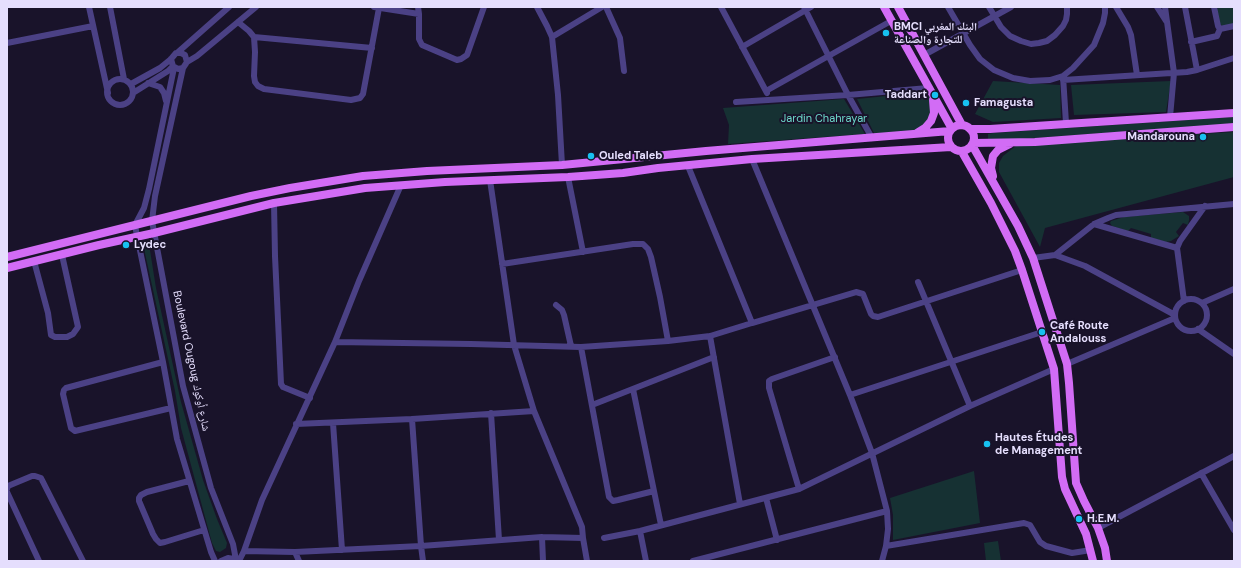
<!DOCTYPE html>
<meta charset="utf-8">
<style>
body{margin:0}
#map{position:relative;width:1241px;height:568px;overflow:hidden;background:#19132a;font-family:"DM Sans",sans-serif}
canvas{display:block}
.frame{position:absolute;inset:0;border:8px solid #e5defd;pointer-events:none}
</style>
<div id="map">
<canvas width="1241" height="568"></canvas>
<div class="frame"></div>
</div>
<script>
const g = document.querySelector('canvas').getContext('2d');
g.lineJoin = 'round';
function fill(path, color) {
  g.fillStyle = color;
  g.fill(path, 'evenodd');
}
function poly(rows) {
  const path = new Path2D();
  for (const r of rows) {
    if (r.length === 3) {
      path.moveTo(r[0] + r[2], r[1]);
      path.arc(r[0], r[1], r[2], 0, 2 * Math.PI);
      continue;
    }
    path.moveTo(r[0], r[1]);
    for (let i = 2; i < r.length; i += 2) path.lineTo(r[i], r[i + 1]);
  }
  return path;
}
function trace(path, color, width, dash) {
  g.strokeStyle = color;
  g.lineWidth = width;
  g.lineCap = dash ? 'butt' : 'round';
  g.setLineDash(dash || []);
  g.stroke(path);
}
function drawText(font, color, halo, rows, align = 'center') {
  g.font = font + ' "DM Sans","Noto Naskh Arabic",sans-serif';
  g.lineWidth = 4;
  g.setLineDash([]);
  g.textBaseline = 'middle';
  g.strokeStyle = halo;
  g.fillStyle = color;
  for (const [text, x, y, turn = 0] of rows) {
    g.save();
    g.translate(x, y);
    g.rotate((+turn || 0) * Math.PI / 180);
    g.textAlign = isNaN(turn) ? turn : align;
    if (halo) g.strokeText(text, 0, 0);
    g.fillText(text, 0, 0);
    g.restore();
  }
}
const green = poly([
 [1219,7,1234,7,1234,24,1224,27,1220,24,1216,10],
 [993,81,1060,85,1061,118,993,122,975,114],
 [1171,81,1166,112,1074,115,1071,85],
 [925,92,930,97,931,105,932,114,928,123,916,130,875,135,857,99],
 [844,99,865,134,728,144,729,125,723,108],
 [1233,117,1234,117,1234,124,990,141,988,140,988,134,993,133],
 [1234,132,1234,177,1045,228,1040,247,999,172,999,163,1003,156,1017,145],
 [1183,212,1189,216,1189,220,1188,225,1183,223,1176,232,1179,236,1171,241,1166,242,1151,238,1151,234,1131,228,1128,231,1112,226,1110,223,1111,221,1124,217],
 [143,244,149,244,156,288,181,402,203,480,217,519,227,543,226,548,220,552,216,551,212,543,181,428,175,391],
 [974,471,980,523,893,540,893,515,890,498],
 [998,541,1001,561,986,561,984,543]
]);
const minor = poly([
 [89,7,108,93],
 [110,7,124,79],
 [374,7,419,14,418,7],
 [537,7,547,26,552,37,558,95,562,165],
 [606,7,620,38,624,71],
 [721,7,767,93],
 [804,7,848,95,872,138],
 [948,7,970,45,980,59,994,70,1013,78,1030,81,1050,80,1063,76],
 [989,7,1001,27,1010,36,1021,41,1031,44,1039,43,1047,41,1055,35,1063,26,1066,20,1067,14,1067,7],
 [1116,7,1128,27,1131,35,1137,75],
 [1157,7,1166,21],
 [1165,7,1174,73,1170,117],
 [1185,7,1197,70],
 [1214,7,1218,26,1220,29,1234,26],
 [419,14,419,39,422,45,457,60,461,59,467,55,484,7],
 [238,22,249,31,254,37,255,52,254,76,255,82,258,86,264,89,351,100,360,98,363,94,379,8],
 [254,37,372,48],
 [552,37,602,7],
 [1191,42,1217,36,1220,29],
 [7,43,93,26],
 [742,47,811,7],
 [177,53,229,7],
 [924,55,1011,7],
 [187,62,197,56,256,7],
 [174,68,149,189,144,208,135,225,137,236,163,362,177,439,211,552,215,561],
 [183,68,155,196,152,221,183,386,211,488,233,544,236,560],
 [120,92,13],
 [1063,80,1187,72,1197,70,1234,58],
 [148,83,160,87,164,93,166,101],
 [131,84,160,68,171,59,176,53,181,53,185,55,187,62,183,68,178,69,173,66,171,59],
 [766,91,891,21],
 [133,93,168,71,173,66],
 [736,102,848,95,928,88],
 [1066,123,1063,76,1073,68,1094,45,1103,23,1105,13,1105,7],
 [752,159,850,395,872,453,887,511,888,529,886,546,882,561],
 [568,177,583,252],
 [274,203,275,256,281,384,283,387,310,398],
 [1094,224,1177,248],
 [1055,255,1085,266,1175,315],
 [1033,258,1055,255,1094,224,1108,218,1116,215,1234,204],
 [34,261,48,313,51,335,55,337,67,337,73,334,78,327,62,255],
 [502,264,633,244,643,244,648,249,651,257,660,297,668,341],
 [918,282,970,406],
 [1191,315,16],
 [1184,301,1177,248,1180,241,1205,206],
 [1202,303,1234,289],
 [556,305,562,310,564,315,571,346],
 [752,323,856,292,863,294,871,314,873,316,878,317,1022,270],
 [1198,329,1234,354],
 [710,336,740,504],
 [335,342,471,344,581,347,668,341,710,336,752,323,688,166],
 [581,347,609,497,613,501,618,500,654,491],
 [163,362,66,388,64,390,63,394,71,428,75,431,171,408],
 [1067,364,1175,318],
 [633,389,661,525],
 [850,395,1042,332],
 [592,405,714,357],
 [534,411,582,527,583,538,587,561],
 [491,413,499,540],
 [412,419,421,546,423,561],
 [333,423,342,550],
 [296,424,412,419,534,411,514,345,490,180],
 [1201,473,1234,530],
 [189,481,147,492,141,495,139,498,139,501,153,534,156,539,160,543,165,542,204,530],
 [7,489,8,486,32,476,35,476,41,478,83,561],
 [799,489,769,388,769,381,772,379,835,357],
 [7,492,39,561],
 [766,498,777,540],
 [1098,528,1234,456],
 [640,531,646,561],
 [542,537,543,561],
 [604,538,640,531,799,489,970,406,1054,369],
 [886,546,1024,523,1030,525,1040,542,1046,546,1072,553,1091,550],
 [244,551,295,552,421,546,542,537,583,538],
 [295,552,299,561],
 [221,561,228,558,234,559,237,561],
 [239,561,244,551,262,500,335,342,359,281,401,185],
 [693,561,887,511]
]);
const major = poly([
 [884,7,952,129],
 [898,7,962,125],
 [961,138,13],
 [970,129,990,129,1234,113],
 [917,133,925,128,931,121,934,113,933,100],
 [973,143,1035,142,1234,127],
 [972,145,1018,226,1033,258,1067,364,1069,383,1076,483,1084,501,1098,528,1105,548,1107,561],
 [962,152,991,203,1015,251,1022,270,1054,369,1062,477,1065,489,1086,534,1093,561],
 [993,176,991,168,993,156,998,150,1010,144],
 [7,257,251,196,290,188,363,176,427,171,562,165,706,151,950,131],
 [7,268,99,245,154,233,274,203,365,188,445,182,568,177,623,173,658,168,752,159,951,147]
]);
const markers = [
 [886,33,4,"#17c1f0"],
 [935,95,4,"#17c1f0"],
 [966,103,4,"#17c1f0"],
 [1203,137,4,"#17c1f0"],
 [591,156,4,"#17c1f0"],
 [126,245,4,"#17c1f0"],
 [1042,332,4,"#17c1f0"],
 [987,444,4,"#17c1f0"],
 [1079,519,4,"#17c1f0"]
];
const poiNames = [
 ["BMCI البنك المغربي",894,27],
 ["للتجارة والصناعة",894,40],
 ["Taddart",927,95,"right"],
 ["Famagusta",974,103],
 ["Mandarouna",1195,137,"right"],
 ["Ouled Taleb",599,156],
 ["Lydec",134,245],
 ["Café Route",1050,326],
 ["Andalouss",1050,339],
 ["Hautes Études",995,438],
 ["de Management",995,451],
 ["H.E.M.",1087,519]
];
const parkNames = [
 ["Jardin Chahrayar",824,119]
];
const streetNames = [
 ["Boulevard Ougoug شارع أوكوك",191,361,78]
];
fill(green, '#163133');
trace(minor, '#4b4185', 6);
trace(major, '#d26cf5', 8);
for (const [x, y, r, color] of markers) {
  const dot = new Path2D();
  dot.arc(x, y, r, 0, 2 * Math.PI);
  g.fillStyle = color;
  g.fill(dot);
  trace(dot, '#19132a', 1.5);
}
drawText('bold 11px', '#e5defd', '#19132a', poiNames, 'left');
drawText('11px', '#6dd9cb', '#19132a', parkNames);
drawText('11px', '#e5defd', '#19132a', streetNames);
</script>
